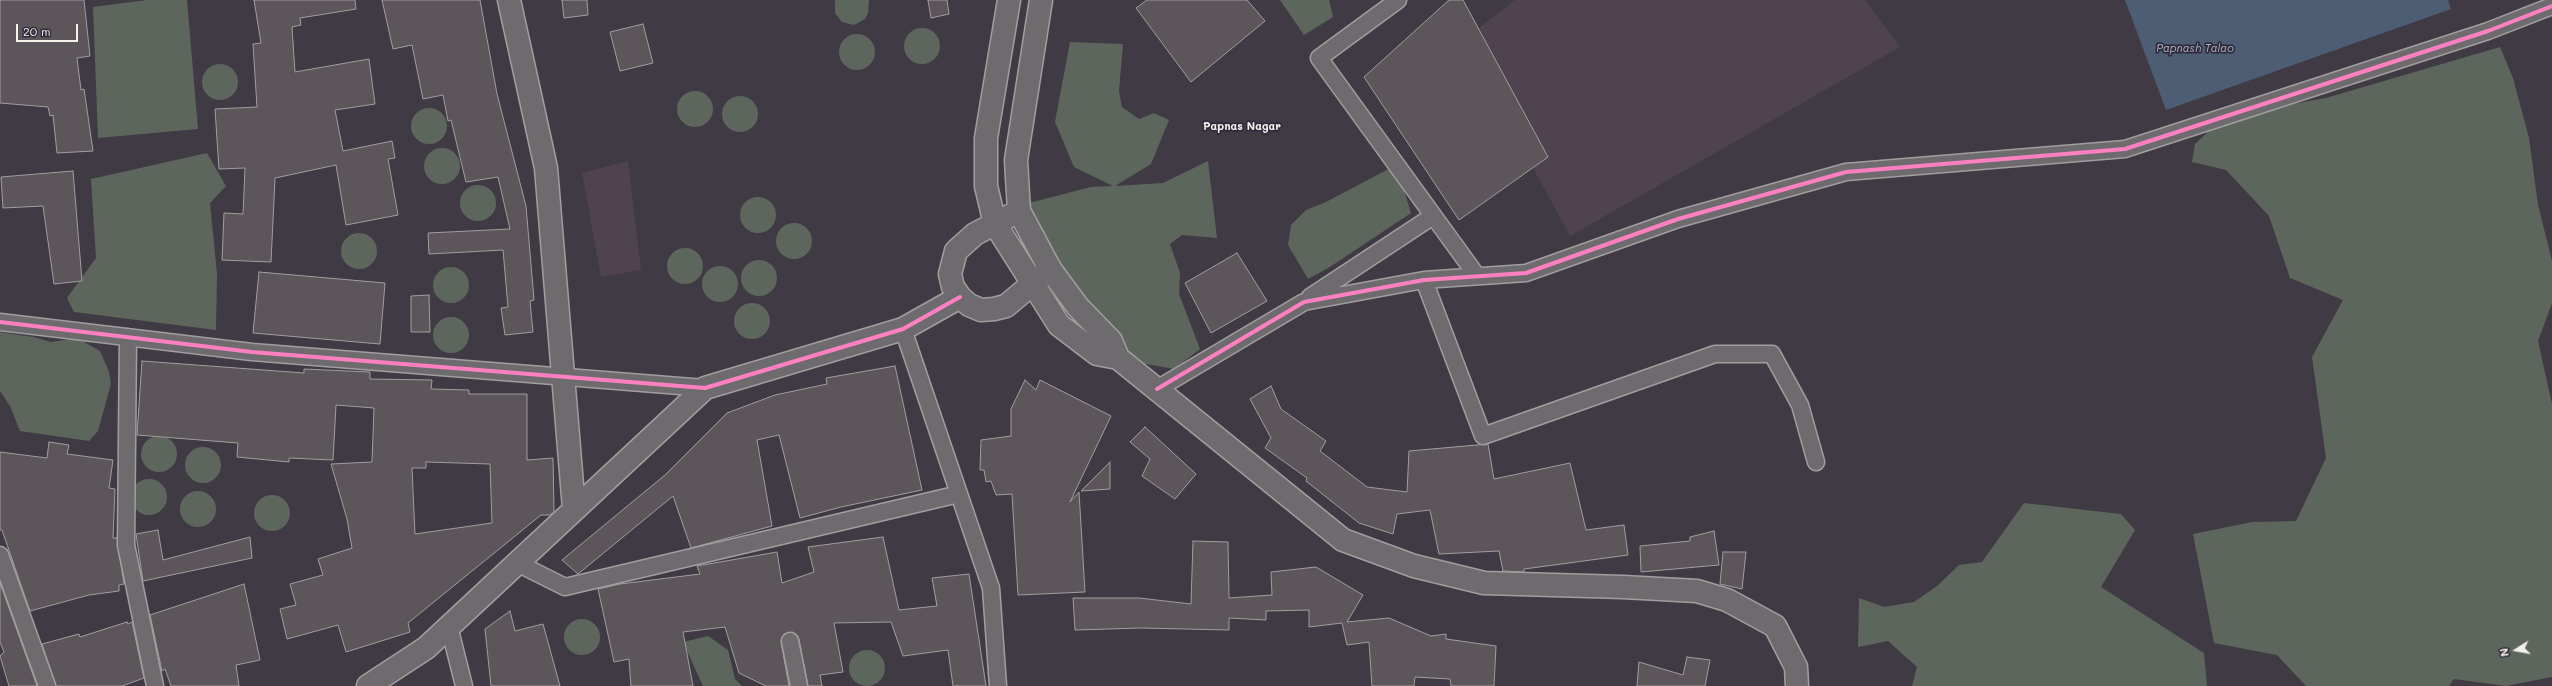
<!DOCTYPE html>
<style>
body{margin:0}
#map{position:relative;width:2552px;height:686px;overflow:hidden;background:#403a44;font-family:Mali,sans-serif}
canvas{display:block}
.north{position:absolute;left:2496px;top:630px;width:40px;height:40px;-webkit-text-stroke:3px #2f2a3d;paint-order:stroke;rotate:259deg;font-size:11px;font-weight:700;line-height:16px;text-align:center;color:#f4f1e8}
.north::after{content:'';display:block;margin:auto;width:14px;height:18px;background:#f4f1e8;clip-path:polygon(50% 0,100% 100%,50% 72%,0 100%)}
.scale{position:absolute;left:16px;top:24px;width:62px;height:18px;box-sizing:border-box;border:2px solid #f4f1e8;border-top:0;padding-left:5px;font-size:12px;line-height:14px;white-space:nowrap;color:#f4f1e8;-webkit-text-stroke:3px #2f2a3d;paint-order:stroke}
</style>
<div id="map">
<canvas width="2552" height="686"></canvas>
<div class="north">N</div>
<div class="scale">20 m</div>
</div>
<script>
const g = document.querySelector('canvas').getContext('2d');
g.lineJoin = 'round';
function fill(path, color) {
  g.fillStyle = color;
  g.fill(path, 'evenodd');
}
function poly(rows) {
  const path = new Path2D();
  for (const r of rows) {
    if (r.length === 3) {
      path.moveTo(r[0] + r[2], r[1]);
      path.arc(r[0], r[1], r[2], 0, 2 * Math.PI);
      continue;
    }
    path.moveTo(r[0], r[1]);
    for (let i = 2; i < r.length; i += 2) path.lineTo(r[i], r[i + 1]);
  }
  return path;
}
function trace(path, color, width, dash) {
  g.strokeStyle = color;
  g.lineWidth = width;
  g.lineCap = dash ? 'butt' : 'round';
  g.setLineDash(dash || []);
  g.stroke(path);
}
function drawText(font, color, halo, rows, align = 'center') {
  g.font = font + ' Mali,sans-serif';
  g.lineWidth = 3.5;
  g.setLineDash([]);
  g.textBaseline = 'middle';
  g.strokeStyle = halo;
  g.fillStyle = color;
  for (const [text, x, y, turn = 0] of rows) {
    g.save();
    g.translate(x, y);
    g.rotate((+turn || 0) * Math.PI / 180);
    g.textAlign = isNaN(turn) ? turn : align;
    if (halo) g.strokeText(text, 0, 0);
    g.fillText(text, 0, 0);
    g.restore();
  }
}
const built = poly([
 [1515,0,1865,0,1900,47,1570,236,1464,40],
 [628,161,641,270,601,277,582,173]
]);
const green = poly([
 [147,0,187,0,198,129,98,138,93,7],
 [835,0,869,0,868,13,865,19,854,25,842,22,835,13],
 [1280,0,1329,0,1333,17,1304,35],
 [922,46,18],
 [857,52,18],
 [1070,42,1123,44,1119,91,1122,107,1139,119,1154,113,1169,120,1151,164,1115,186,1163,183,1208,161,1217,238,1182,235,1170,244,1180,273,1179,294,1200,349,1174,369,1130,361,1084,295,1070,287,1035,233,1029,203,1091,187,1113,186,1074,167,1055,122],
 [2500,47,2513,78,2529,138,2538,205,2552,261,2552,303,2538,341,2552,404,2552,677,2506,686,2454,679,2449,686,2306,686,2277,655,2214,643,2193,534,2252,522,2296,521,2326,458,2312,357,2343,300,2290,278,2269,216,2226,170,2192,162,2195,144,2225,116,2326,98],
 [220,82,18],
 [695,109,18],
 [740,114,18],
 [429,126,18],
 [442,166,18],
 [207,153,226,186,210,203,217,274,216,330,74,312,67,298,96,258,91,179],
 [1396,165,1411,213,1330,267,1308,279,1288,245,1291,225,1306,210,1326,202],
 [478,203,18],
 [758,215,18],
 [794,241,18],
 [359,251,18],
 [685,266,18],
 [759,278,18],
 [720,284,18],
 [451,285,18],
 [752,321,18],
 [451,335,18],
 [0,332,33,337,51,342,77,338,100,351,109,372,111,384,98,431,89,441,20,431,10,406,0,391],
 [159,454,18],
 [203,465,18],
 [149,497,18],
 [198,509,18],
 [272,513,18],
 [2024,503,2121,514,2135,530,2101,587,2204,653,2207,686,1912,686,1917,667,1888,641,1858,647,1859,598,1884,607,1914,602,1937,586,1959,565,1982,562],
 [582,637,18],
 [708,636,728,650,735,679,742,686,703,686,683,642],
 [867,668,18]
]);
const water = poly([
 [2125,0,2448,0,2451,9,2166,110]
]);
const building = poly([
 [0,0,84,0,90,56,77,58,81,90,84,89,93,151,57,153,53,115,50,116,48,107,0,103,0,0],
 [254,0,355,0,356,9,300,18,301,25,292,27,295,72,369,59,375,104,335,110,343,151,392,141,395,158,388,159,398,215,346,225,336,165,275,178,271,262,222,260,224,213,243,214,245,168,219,169,215,109,257,107,253,44,261,43,254,0],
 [382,0,480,0,497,94,526,206,534,300,530,301,533,332,505,335,501,308,508,307,503,250,429,254,428,233,510,229,498,177,466,182,451,120,448,121,443,95,423,99,412,45,393,49,382,0],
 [562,0,587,0,588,15,564,18,562,0],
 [928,0,947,0,949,14,931,18,928,0],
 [1147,0,1247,0,1265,21,1191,82,1136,8,1147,0],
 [1449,0,1463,0,1548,157,1459,220,1364,77,1449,0],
 [643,24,653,63,620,71,610,32,643,24],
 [73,171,82,281,54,284,43,206,3,208,1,177,73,171],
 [1237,253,1267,301,1211,333,1185,283,1237,253],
 [259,272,385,283,380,344,253,333,259,272],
 [429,295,430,332,411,332,411,296,429,295],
 [142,361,304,373,304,369,370,372,370,379,432,380,431,389,469,390,469,394,527,394,527,460,553,458,554,512,550,515,541,515,408,623,410,632,346,652,338,625,287,639,280,609,296,605,290,584,323,575,318,559,352,548,347,519,331,464,372,462,374,408,336,405,333,460,289,458,289,462,237,457,238,443,137,435,142,361],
 [426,462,490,464,492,523,415,534,412,468,426,468,426,462],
 [895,366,922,490,841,507,800,518,779,435,757,440,772,526,691,548,673,496,578,574,562,560,665,475,727,413,775,395,827,384,826,378,895,366],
 [1025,380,1036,390,1040,380,1111,416,1070,502,1079,492,1085,592,1018,595,1012,494,996,495,991,481,986,482,984,470,980,470,981,440,1011,436,1011,409,1025,380],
 [1271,386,1281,409,1326,441,1320,451,1367,487,1407,492,1409,451,1488,444,1494,479,1570,463,1586,530,1624,525,1628,555,1524,569,1524,572,1503,571,1499,551,1439,554,1430,510,1397,514,1393,534,1359,523,1306,481,1307,478,1265,448,1271,438,1250,399,1271,386],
 [1145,427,1196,474,1175,499,1142,476,1150,459,1130,442,1145,427],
 [49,442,69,445,67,454,113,460,109,488,115,489,113,538,117,538,124,584,119,585,119,591,89,595,30,611,2,530,0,530,0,452,47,458,49,442],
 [1110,462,1110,489,1081,491,1110,462],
 [158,530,163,560,250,537,252,558,143,581,136,534,158,530],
 [1714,531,1719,565,1641,572,1640,546,1690,541,1690,537,1714,531],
 [883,537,899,610,937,606,932,578,969,574,986,686,953,686,948,650,903,656,891,622,834,623,843,672,820,675,822,686,808,686,799,639,793,632,784,634,781,642,789,686,766,686,739,673,725,627,683,632,693,686,631,686,629,659,614,662,598,589,620,584,700,574,697,566,777,552,782,583,814,572,808,547,883,537],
 [1193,541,1228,542,1229,598,1272,595,1271,572,1316,567,1363,595,1347,622,1389,618,1431,636,1446,634,1446,639,1496,646,1494,686,1451,686,1450,679,1415,677,1414,686,1372,686,1369,642,1347,645,1342,623,1309,627,1309,610,1266,611,1266,620,1229,618,1229,630,1141,628,1075,630,1073,598,1139,598,1191,604,1193,541],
 [1723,552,1746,552,1742,589,1720,584,1723,552],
 [0,583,37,686,9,686,0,656,4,652,0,642,0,583],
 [244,584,260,660,236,665,239,686,171,686,165,669,162,671,150,615,244,584],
 [510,611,515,631,543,624,560,686,491,686,485,629,510,611],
 [127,622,128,624,132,622,144,678,122,686,56,686,42,644,79,634,80,637,127,622],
 [1687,657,1710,660,1705,686,1637,686,1639,662,1683,675,1687,657]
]);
const street = poly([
 [1398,0,1319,58,1477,276],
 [1424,280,1483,436,1715,354,1772,354,1800,405,1816,462],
 [1310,297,1433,216],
 [0,322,252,352,705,388],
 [903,329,991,588,998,686],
 [128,337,126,545,155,686],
 [1157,389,1304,302,1424,280,1526,273,1678,219,1846,172,2125,149,2488,31,2552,6],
 [0,555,47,686],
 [525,567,565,587,959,494],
 [449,626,464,686],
 [790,641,799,686]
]);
const secondary = poly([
 [509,0,546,168,574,509],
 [1019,211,975,234,956,251,950,274,953,287,960,297,969,305,981,310,994,309,1006,306,1050,269],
 [368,686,426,648,705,388,903,329,960,297]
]);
const primary = poly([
 [1009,0,986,138,986,186,995,224,1059,325,1097,354,1118,358],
 [1041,0,1016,160,1019,211,1050,269,1078,307,1111,341,1118,358,1343,540,1414,566,1484,583,1623,587,1697,591,1727,600,1775,626,1796,667,1797,686]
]);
const cycleway = poly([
 [0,322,252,352,705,388,903,329,960,297],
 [1157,389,1304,302,1424,280,1526,273,1678,219,1846,172,2125,149,2488,31,2552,6]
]);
const waterNames = [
 ["Papnash Talao",2195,49]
];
const neighbourhoodNames = [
 ["Papnas Nagar",1242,127]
];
fill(built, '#4f4350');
fill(green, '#5d665d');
fill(water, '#4d5d74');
fill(building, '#5c555a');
trace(building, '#a19ea0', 1);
trace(street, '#a19ea0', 19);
trace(secondary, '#a19ea0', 25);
trace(primary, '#a19ea0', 25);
trace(street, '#6e6b6e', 16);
trace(secondary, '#6e6b6e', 22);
trace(primary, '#6e6b6e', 22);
trace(cycleway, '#ff80c0', 4);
drawText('italic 11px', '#b2b7bc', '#2f2a3d', waterNames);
drawText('bold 11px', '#f4f1e8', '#2f2a3d', neighbourhoodNames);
</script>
